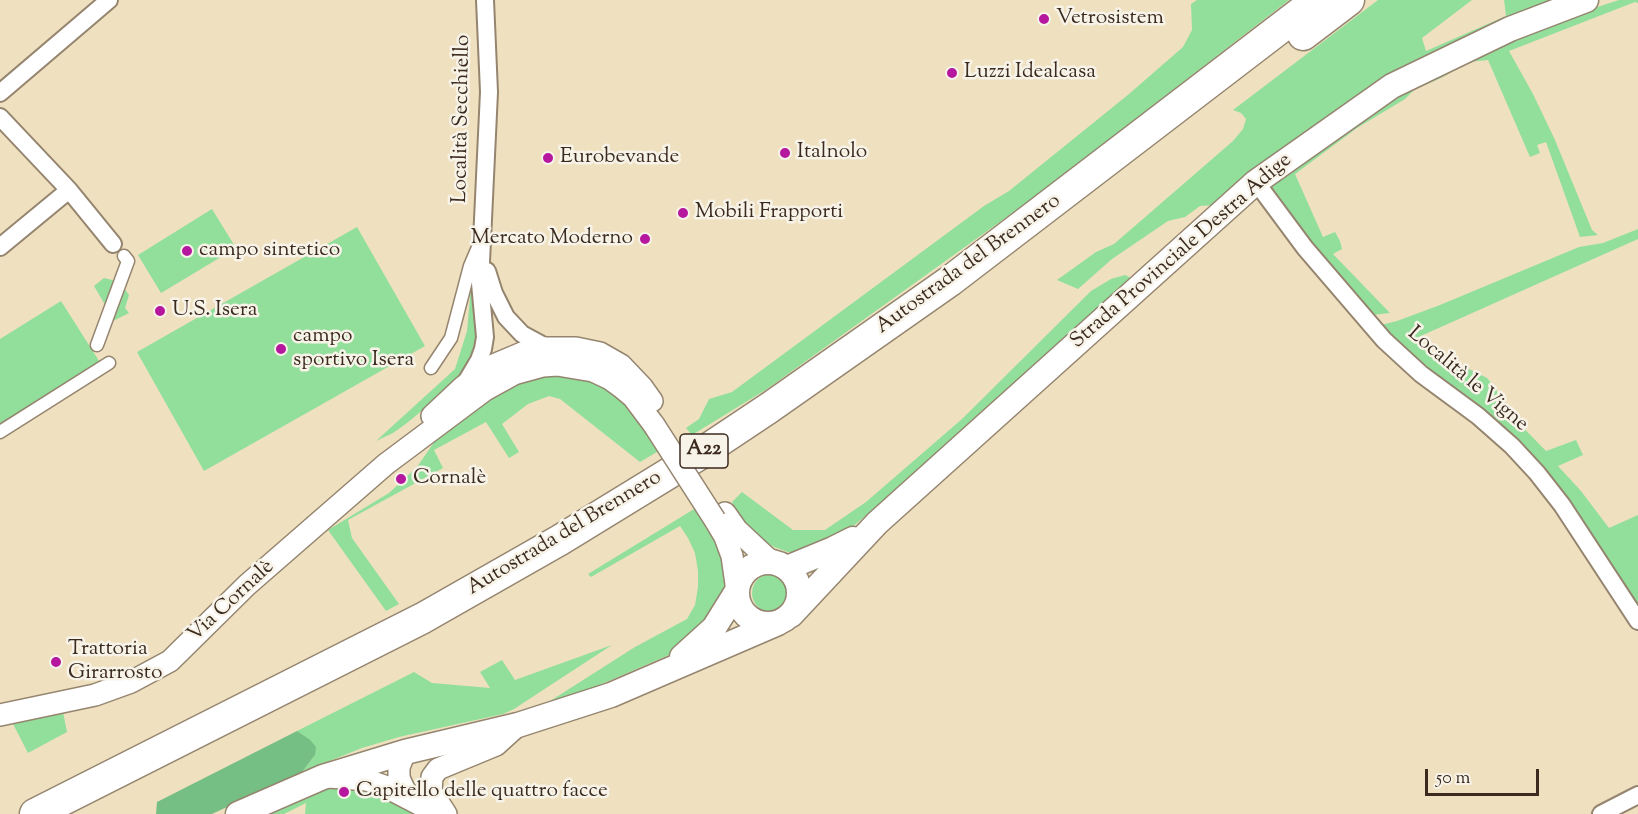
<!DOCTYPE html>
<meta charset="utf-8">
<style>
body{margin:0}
#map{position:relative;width:1638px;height:814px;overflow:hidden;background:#efe0c0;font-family:"Sorts Mill Goudy",serif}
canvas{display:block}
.scale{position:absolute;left:1425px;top:769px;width:114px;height:27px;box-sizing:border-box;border:3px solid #3b2a1e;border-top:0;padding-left:8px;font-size:18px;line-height:21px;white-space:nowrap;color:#3b2a1e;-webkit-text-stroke:4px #f7f3e8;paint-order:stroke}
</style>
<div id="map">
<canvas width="1638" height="814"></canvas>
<div class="scale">50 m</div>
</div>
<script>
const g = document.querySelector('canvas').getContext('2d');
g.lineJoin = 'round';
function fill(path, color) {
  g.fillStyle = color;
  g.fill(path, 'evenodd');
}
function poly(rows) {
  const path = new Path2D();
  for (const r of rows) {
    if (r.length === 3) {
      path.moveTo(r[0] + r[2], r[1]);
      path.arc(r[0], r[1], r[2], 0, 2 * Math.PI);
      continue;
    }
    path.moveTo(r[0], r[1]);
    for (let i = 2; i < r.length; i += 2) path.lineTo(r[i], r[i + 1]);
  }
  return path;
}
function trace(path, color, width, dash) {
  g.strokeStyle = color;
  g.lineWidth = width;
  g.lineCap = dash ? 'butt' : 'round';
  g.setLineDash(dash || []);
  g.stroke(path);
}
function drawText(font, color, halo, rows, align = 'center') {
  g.font = font + ' "Sorts Mill Goudy",serif';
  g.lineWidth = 5;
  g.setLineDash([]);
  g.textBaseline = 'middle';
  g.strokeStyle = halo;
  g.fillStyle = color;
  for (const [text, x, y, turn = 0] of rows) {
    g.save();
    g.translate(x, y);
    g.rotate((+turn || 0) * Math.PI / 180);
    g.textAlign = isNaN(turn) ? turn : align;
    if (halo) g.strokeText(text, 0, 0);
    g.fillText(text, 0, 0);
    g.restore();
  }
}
const green = poly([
 [1197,0,1289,0,1036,196,767,389,692,435,686,428,699,419,709,399,732,392,984,206,1009,191,1129,94,1183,47,1192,30,1191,4],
 [1378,0,1472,0,1422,38,1426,51,1506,16,1504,0,1567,0,1508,19,1218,205,1200,206,1185,217,1168,221,1112,259,1078,289,1057,280,1096,252,1114,244,1233,141,1243,129,1246,119,1241,113,1233,110],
 [1619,0,1638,0,1638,3,1635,2,1509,51,1533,94,1555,140,1592,230,1598,235,1580,237,1546,142,1537,145,1540,153,1530,157,1488,60,1468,62,1443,77,1414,90,1405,99,1357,128,1295,174,1323,237,1335,232,1340,241,1342,249,1333,254,1390,313,1372,315,1324,259,1271,193,1270,186,1396,94,1463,59,1588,10],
 [212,209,236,248,161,293,138,255],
 [357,227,425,346,204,471,137,352],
 [1638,229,1638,239,1414,339,1439,360,1448,364,1463,366,1487,378,1496,389,1504,408,1546,451,1576,440,1583,455,1558,466,1581,491,1609,528,1638,515,1638,611,1556,490,1410,356,1381,325,1397,321,1440,305,1579,247,1603,243],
 [1125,275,1135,280,980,420,851,528,804,552,788,552,774,547,758,538,745,526,732,502,742,492,793,530,825,530,866,502,962,419,1091,291,1111,279],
 [104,278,120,282,129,295,125,308,129,313,103,326,99,321,107,308,94,286],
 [471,286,474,291,478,322,472,354,461,378,407,423,393,433,376,441,455,369,467,331],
 [61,301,101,364,0,427,0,339],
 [565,374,597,382,634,409,662,449,640,462,560,399,549,396,528,404,502,424,519,452,509,458,486,422,434,450,443,468,348,520,352,538,399,604,386,611,328,530,389,493,417,467,437,438,503,388,531,377],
 [699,506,720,538,728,583,693,641,669,655,595,687,547,703,635,647,687,619,695,605,698,587,698,571,695,553,688,538,680,526,591,577,588,574],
 [771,593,19],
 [612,645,514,709,503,714,399,737,362,748,302,772,315,755,297,731,414,672,432,683,490,688,480,672,502,660,515,680],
 [63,712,67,732,28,753,12,722],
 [333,784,367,787,407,805,413,814,305,814,306,803,284,814,260,814]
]);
const forest = poly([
 [297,731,310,740,316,747,315,755,302,772,212,814,156,814,157,802]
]);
const pedestrian = poly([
 [97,345,128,261,124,256],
 [431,368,451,338,470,266,479,245],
 [0,432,109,363]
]);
const minor = poly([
 [0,93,109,0],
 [0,117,69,190,113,244],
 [1256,182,1305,248,1384,340,1421,374,1478,416,1512,446,1537,473,1562,505,1638,621],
 [0,247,69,190],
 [487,271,494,293,506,317,522,334,546,347],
 [466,382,479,360,483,349,485,337,480,283,489,92,485,0],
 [1601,814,1638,795]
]);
const tertiary = poly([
 [432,416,464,386,489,367,534,348,576,348,600,353,621,365,642,387,652,401],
 [725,513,737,530,767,558,778,564],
 [715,520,725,537,732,556,737,591],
 [0,715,95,695,131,682,170,661,247,585,386,464,485,390,514,374,543,366,557,365,593,371,610,379,621,387,633,397,654,425],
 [405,752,399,767,399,778,404,789,412,800],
 [329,777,367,780,384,786,438,814],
 [446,814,431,791,432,777,438,769,496,745,518,725]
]);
const secondary = poly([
 [768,593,31],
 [787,568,833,549,853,539],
 [791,615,877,523,1256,182,1392,86,1510,29,1586,0],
 [682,657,714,628,737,591],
 [238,814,323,777,405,752,518,725,611,695,778,623]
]);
const motorway = poly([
 [1303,35,1349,0],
 [35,814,423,618,560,540,697,456,769,408,950,281,1317,0]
]);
const tertiaryBridge = poly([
 [654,425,715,520]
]);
const markers = [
 [1044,19,6,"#b5179e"],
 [952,73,6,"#b5179e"],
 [785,153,6,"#b5179e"],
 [548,158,6,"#b5179e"],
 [683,213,6,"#b5179e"],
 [645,239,6,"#b5179e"],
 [187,251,6,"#b5179e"],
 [160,311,6,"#b5179e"],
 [281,349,6,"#b5179e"],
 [401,479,6,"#b5179e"],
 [56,662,6,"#b5179e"],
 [344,792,6,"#b5179e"]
];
const shields = [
 [704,451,48]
];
const shieldNames = [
 ["A22",704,451]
];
const poiNames = [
 ["Vetrosistem",1056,19],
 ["Luzzi Idealcasa",964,73],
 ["Italnolo",797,153],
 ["Eurobevande",560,158],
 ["Mobili Frapporti",695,213],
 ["Mercato Moderno",633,239,"right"],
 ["campo sintetico",199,251],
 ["U.S. Isera",172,311],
 ["campo",293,337],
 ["sportivo Isera",293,361],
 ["Cornalè",413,479],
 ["Trattoria",68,650],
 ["Girarrosto",68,674],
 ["Capitello delle quattro facce",356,792]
];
const streetNames = [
 ["Località Secchiello",463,119,-89],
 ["Strada Provinciale Destra Adige",1182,252,-41],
 ["Autostrada del Brennero",969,265,-36],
 ["Località le Vigne",1467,380,40],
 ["Autostrada del Brennero",565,534,-31],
 ["Via Cornalè",232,602,-43]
];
fill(green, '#92df9c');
fill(forest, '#75be84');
trace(pedestrian, '#95856f', 15);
trace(minor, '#95856f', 20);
trace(tertiary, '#95856f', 24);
trace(secondary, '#95856f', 27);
trace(motorway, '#95856f', 33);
trace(pedestrian, '#fff', 12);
trace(minor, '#fff', 16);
trace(tertiary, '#fff', 21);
trace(secondary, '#fff', 24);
trace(motorway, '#fff', 30);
trace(tertiaryBridge, '#95856f', 24, []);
trace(tertiaryBridge, '#fff', 21);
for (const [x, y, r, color] of markers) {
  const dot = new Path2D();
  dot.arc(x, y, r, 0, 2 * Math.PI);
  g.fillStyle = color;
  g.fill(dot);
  trace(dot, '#f7f3e8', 2);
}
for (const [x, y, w] of shields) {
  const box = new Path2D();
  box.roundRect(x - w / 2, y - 17, w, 34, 4.5);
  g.fillStyle = '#f7f3e8';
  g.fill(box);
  trace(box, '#3b2a1e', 1.5);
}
drawText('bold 20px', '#3b2a1e', null, shieldNames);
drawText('21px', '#3b2a1e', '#f7f3e8', poiNames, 'left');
drawText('21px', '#3b2a1e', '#f7f3e8', streetNames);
</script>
